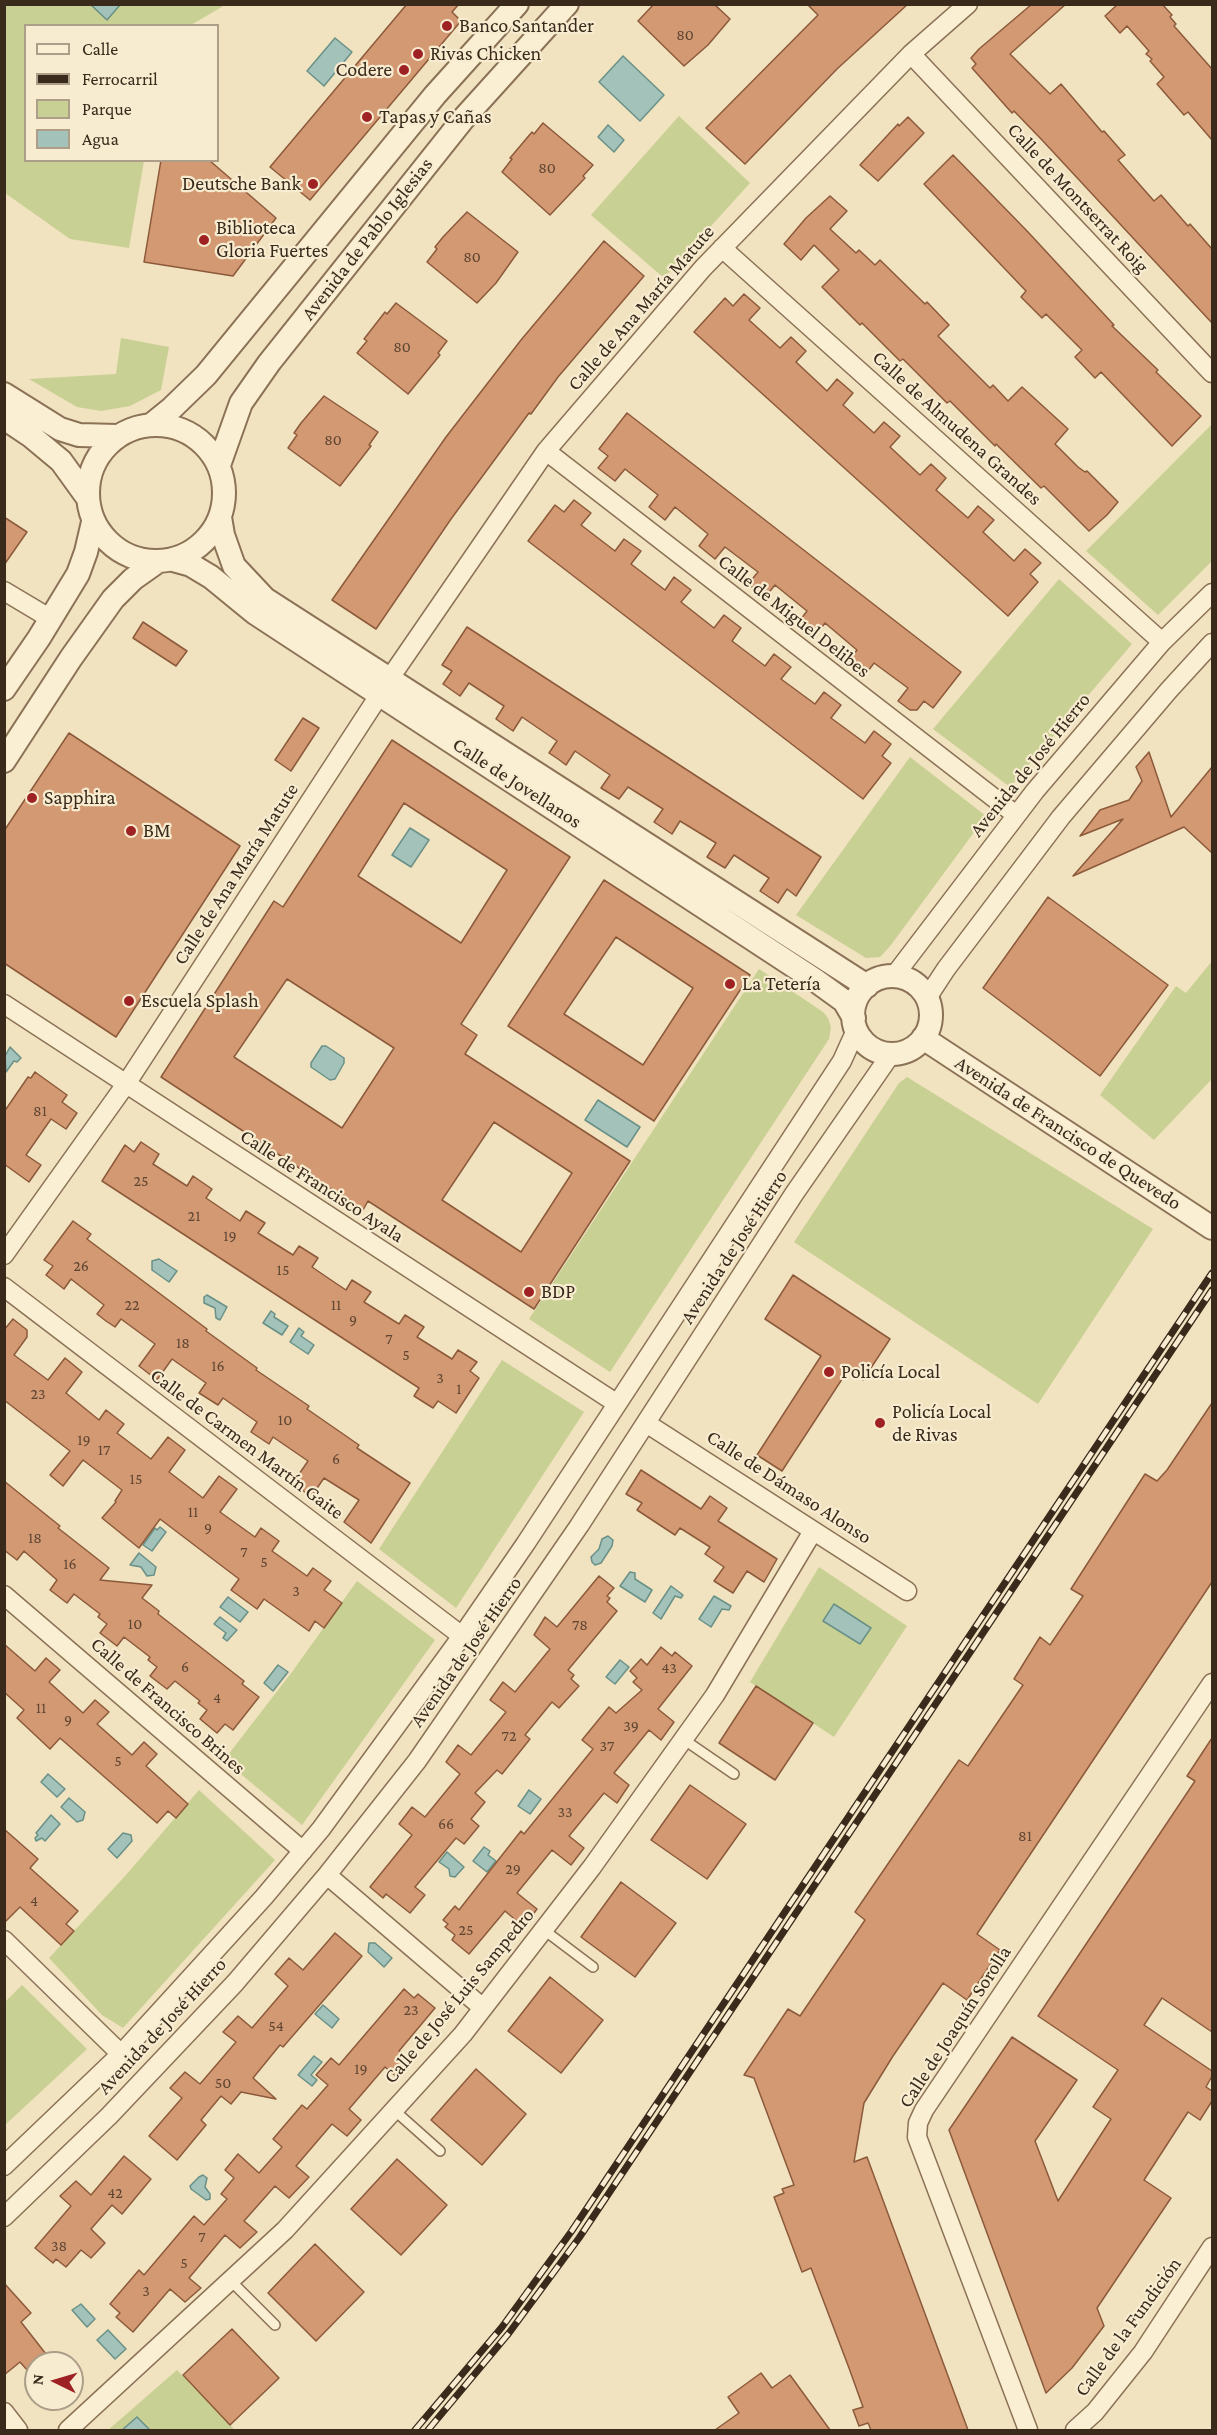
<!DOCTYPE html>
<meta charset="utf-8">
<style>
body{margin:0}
#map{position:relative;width:1217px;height:2435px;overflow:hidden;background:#f1e2c0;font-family:"Crimson Pro",serif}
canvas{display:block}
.frame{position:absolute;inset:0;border:6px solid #392a1c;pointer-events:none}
.legend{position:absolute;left:24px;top:24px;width:195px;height:138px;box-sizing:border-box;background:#f8ecd0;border:2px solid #ac9e88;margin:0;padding:8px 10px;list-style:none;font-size:18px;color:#392a1c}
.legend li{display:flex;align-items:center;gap:12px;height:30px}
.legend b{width:30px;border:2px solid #ac9e88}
.north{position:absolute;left:24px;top:2351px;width:60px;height:60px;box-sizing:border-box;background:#f8ecd0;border:2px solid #ac9e88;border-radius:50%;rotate:275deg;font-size:16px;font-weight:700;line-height:24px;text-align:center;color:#392a1c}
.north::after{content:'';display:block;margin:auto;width:21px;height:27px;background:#9e2224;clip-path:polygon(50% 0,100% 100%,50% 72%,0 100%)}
</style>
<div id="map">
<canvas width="1217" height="2435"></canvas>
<div class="frame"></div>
<ul class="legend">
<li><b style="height:8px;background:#fbefd3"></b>Calle</li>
<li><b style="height:8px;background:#392a1c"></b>Ferrocarril</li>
<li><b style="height:16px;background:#c9d093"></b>Parque</li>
<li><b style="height:16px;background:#a3c2b9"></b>Agua</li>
</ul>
<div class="north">N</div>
</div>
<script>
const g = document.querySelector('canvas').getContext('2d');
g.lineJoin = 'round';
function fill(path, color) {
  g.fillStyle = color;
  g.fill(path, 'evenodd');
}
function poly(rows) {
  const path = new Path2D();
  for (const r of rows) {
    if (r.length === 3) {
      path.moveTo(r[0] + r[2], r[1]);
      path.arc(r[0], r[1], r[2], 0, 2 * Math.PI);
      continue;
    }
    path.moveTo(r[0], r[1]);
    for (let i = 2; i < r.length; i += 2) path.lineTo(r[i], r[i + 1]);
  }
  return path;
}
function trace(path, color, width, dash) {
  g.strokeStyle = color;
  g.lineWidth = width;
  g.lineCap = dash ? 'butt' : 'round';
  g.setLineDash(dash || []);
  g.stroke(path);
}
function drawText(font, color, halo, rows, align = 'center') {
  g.font = font + ' "Crimson Pro",serif';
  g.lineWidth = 4.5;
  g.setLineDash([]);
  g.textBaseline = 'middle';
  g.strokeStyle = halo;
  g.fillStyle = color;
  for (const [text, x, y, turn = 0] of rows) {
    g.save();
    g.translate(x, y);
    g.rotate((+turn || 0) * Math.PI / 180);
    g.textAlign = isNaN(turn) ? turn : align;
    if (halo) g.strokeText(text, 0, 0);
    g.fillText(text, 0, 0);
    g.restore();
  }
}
const green = poly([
 [5,5,225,5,191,25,26,26,26,160,144,161,129,248,70,239,5,193],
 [679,116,750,183,664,278,591,215],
 [121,338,169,347,161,390,130,406,101,411,77,407,29,379,116,374],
 [1212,424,1212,561,1158,615,1086,551],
 [1059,579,1132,644,1010,787,933,729],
 [910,757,986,816,891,945,880,957,866,958,796,915],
 [1212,961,1212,1079,1154,1140,1100,1095,1176,986,1186,993],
 [759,969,823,1012,828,1018,831,1027,829,1039,610,1372,529,1319],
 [907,1077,1153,1229,1038,1404,794,1242,899,1083],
 [502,1360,584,1412,456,1608,379,1549],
 [819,1567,907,1626,834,1737,750,1682],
 [357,1581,435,1640,302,1825,224,1760,292,1672],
 [199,1790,275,1860,123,2028,102,2015,49,1958,126,1875],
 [22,1985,87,2049,5,2125,5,2002],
 [177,2370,235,2430,108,2430]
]);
const water = poly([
 [90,4,120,4,120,5,107,20,90,4],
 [335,38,352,52,324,86,307,71,335,38],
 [623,56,664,95,640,121,599,82,623,56],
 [608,125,624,140,614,152,598,137,608,125],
 [410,828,429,840,411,867,392,855,410,828],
 [322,1046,326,1046,344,1058,344,1063,335,1079,330,1080,311,1067,311,1063,322,1046],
 [10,1047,21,1058,17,1062,14,1061,6,1072,5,1056,10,1047],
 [598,1100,640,1127,627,1147,585,1120,598,1100],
 [159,1259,177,1271,169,1282,152,1270,152,1261,159,1259],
 [207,1295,227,1307,220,1320,216,1318,215,1308,204,1303,204,1297,207,1295],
 [271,1311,275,1314,274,1317,288,1326,282,1335,263,1323,271,1311],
 [299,1328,304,1332,301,1336,314,1345,308,1354,290,1342,299,1328],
 [160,1527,166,1532,152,1551,143,1545,155,1528,157,1530,160,1527],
 [608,1536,613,1540,612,1546,601,1563,595,1565,592,1562,591,1557,599,1549,602,1539,608,1536],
 [139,1553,156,1567,154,1575,147,1576,141,1567,130,1565,139,1553],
 [630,1572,635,1573,635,1579,652,1590,645,1602,620,1586,630,1572],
 [671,1586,683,1595,681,1598,675,1596,661,1619,653,1613,671,1586],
 [714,1596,731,1606,729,1610,722,1609,711,1627,699,1619,714,1596],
 [228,1597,248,1612,240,1622,220,1607,228,1597],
 [834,1604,871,1628,860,1644,823,1621,834,1604],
 [220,1617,237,1630,227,1641,223,1638,226,1633,214,1624,220,1617],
 [620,1660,629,1667,615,1684,606,1677,620,1660],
 [278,1665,288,1672,273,1691,264,1683,278,1665],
 [48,1774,65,1789,57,1797,41,1782,48,1774],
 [529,1790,541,1799,530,1814,518,1806,529,1790],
 [69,1798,85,1812,83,1820,77,1822,61,1807,69,1798],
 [51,1815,60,1824,45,1841,42,1838,36,1841,35,1838,38,1835,36,1833,51,1815],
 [123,1833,131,1835,132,1841,117,1858,108,1849,123,1833],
 [484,1847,490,1851,488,1855,496,1861,487,1872,473,1861,484,1847],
 [447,1852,464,1867,455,1877,450,1876,449,1869,439,1862,447,1852],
 [369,1943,375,1943,392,1958,384,1967,368,1952,369,1943],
 [323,2005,339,2019,332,2028,315,2014,323,2005],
 [314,2056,322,2062,311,2075,317,2080,312,2086,298,2075,314,2056],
 [203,2175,207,2178,205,2187,210,2194,210,2199,206,2200,191,2189,190,2186,199,2177,203,2175],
 [81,2304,95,2319,87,2327,72,2310,81,2304],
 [108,2330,126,2349,115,2359,97,2340,108,2330],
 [137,2417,150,2430,122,2430,137,2417]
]);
const building = poly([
 [407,4,459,4,452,12,461,21,310,200,270,167,407,4],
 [654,4,714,4,730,19,708,45,684,66,638,21,654,4],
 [807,4,908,4,837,69,745,164,706,128,818,15,807,4],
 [1032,4,1066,4,1010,54,1050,94,1061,84,1102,132,1104,131,1125,155,1118,160,1154,201,1161,195,1188,226,1190,224,1212,249,1212,323,1042,140,1014,111,1012,113,972,68,976,64,971,58,979,49,1032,4],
 [1118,4,1162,4,1172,15,1170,17,1176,24,1174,26,1212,69,1212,140,1188,112,1184,115,1157,84,1164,77,1150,61,1152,59,1146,54,1149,51,1127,26,1120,33,1105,16,1118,4],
 [908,117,924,133,878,181,860,165,898,124,899,126,908,117],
 [543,123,593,165,583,176,585,178,550,215,502,172,512,159,510,158,532,132,534,134,543,123],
 [953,155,1028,232,1114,325,1112,326,1158,370,1156,372,1201,416,1172,446,1101,372,1095,378,1075,357,1082,350,1046,314,1042,318,1021,297,1026,291,924,184,953,155],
 [161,160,209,160,276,218,233,276,144,262,161,160],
 [830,196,847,211,830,229,856,253,859,250,875,265,880,260,925,304,927,302,949,325,938,336,990,388,993,385,1008,401,1022,387,1068,429,1055,444,1078,467,1085,472,1087,471,1118,502,1107,515,1089,531,1044,486,1041,488,996,444,995,446,950,401,947,403,903,359,900,361,862,323,860,325,822,287,839,270,814,245,801,260,784,244,806,218,830,196],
 [467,212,518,252,496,283,477,303,427,262,437,249,435,247,443,237,467,212],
 [604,241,644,276,558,377,531,414,529,413,451,519,376,629,332,600,446,437,521,340,604,241],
 [744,294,760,308,749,320,780,348,791,337,806,351,796,362,827,391,837,379,853,393,843,405,874,433,884,422,900,436,890,447,920,475,931,464,946,478,936,490,968,518,978,506,994,520,983,532,1014,561,1025,549,1041,563,1030,574,1038,582,1008,616,694,332,725,298,733,306,744,294],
 [396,303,447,341,438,353,440,355,408,394,357,353,367,341,364,339,385,312,387,314,396,303],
 [324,396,378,432,369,445,371,446,340,486,288,448,297,435,294,433,301,423,324,396],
 [627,413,961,672,933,708,924,701,917,710,910,710,898,701,908,688,874,663,865,675,848,662,857,650,825,623,815,636,798,623,807,611,775,585,765,597,748,584,758,572,725,547,715,559,699,546,708,534,675,507,665,520,649,507,658,495,625,469,615,481,598,468,608,456,599,449,627,413],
 [574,500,591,513,581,525,615,551,624,539,641,551,631,564,665,590,674,577,691,590,681,602,714,628,724,615,741,628,732,641,765,666,774,654,791,667,781,679,815,704,824,692,841,705,831,718,865,743,874,731,891,744,882,756,891,763,863,799,528,541,555,505,564,512,574,500],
 [4,517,27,532,4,565,4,517],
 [143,622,187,651,176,666,133,638,143,622],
 [467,627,821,857,796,896,787,889,778,903,760,891,769,878,734,855,725,868,707,857,716,843,680,821,672,834,654,822,663,809,628,787,619,799,601,788,610,775,575,751,566,765,558,759,549,753,557,741,522,717,513,731,496,719,504,706,469,683,460,696,443,684,452,671,442,665,467,627],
 [303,718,319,728,291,771,275,760,303,718],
 [69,733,240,846,116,1037,4,963,4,831,69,733],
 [392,740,570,857,461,1024,477,1035,465,1054,630,1161,534,1309,368,1201,363,1210,161,1077,274,901,283,907,392,740],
 [404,803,507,870,461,943,358,876,404,803],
 [287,979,394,1048,342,1128,234,1057,287,979],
 [494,1122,572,1173,521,1252,442,1200,494,1122],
 [1149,752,1171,817,1212,767,1212,853,1184,827,1073,876,1123,819,1080,836,1100,810,1129,800,1142,781,1136,767,1149,752],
 [604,880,750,975,654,1121,508,1026,604,880],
 [616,937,693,988,643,1065,564,1014,616,937],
 [1048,897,1168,985,1100,1076,983,988,1048,897],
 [35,1072,67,1095,62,1102,77,1113,66,1129,51,1119,26,1155,41,1165,29,1182,4,1164,4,1112,28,1077,31,1078,35,1072],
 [141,1142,159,1154,153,1164,187,1186,193,1176,212,1189,206,1198,240,1221,246,1211,265,1223,258,1233,293,1255,299,1246,318,1258,312,1267,331,1280,346,1290,352,1280,371,1292,364,1302,399,1324,405,1315,424,1327,417,1337,452,1359,458,1350,477,1362,470,1371,479,1378,456,1413,438,1401,433,1408,414,1396,419,1388,102,1181,125,1145,134,1152,141,1142],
 [73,1221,91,1234,87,1239,207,1329,206,1331,257,1368,256,1370,309,1406,307,1409,359,1445,357,1448,410,1483,371,1543,344,1522,359,1500,324,1478,311,1497,293,1483,308,1461,273,1437,269,1444,251,1432,257,1422,223,1398,218,1405,199,1393,206,1383,172,1359,157,1380,139,1366,155,1344,121,1319,115,1327,106,1321,97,1314,104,1305,71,1279,64,1289,46,1275,53,1266,44,1260,73,1221],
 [793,1275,890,1339,863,1380,848,1370,782,1471,757,1455,821,1356,765,1319,793,1275],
 [13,1319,27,1330,27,1337,14,1355,48,1380,65,1358,82,1372,66,1393,99,1420,106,1410,124,1424,117,1433,151,1459,168,1437,185,1450,169,1472,203,1498,219,1476,237,1489,220,1512,255,1537,261,1528,279,1541,272,1551,307,1576,313,1568,331,1581,324,1590,342,1603,324,1628,315,1621,309,1631,264,1599,257,1609,231,1590,239,1579,160,1519,139,1548,102,1518,116,1502,115,1501,122,1490,83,1460,63,1486,50,1475,70,1451,4,1400,4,1330,13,1319],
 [1212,1403,1212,1582,977,1934,1000,1950,967,2000,943,1983,893,2056,864,2103,854,2162,867,2157,968,2430,871,2430,868,2423,859,2426,853,2410,863,2407,849,2368,811,2268,802,2272,774,2197,784,2193,782,2189,794,2185,754,2078,744,2075,788,2009,800,2016,865,1920,855,1912,959,1760,968,1766,1023,1685,1014,1679,1040,1637,1050,1645,1083,1596,1071,1589,1145,1474,1157,1481,1167,1470,1212,1403],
 [641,1470,701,1509,710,1496,727,1508,718,1521,777,1559,764,1582,747,1571,733,1593,714,1581,724,1567,705,1554,710,1547,680,1528,675,1535,637,1510,642,1503,626,1494,641,1470],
 [4,1481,60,1526,58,1528,109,1568,100,1580,152,1585,142,1598,159,1611,158,1614,244,1681,242,1684,259,1697,233,1730,225,1724,217,1733,200,1719,207,1710,198,1703,200,1701,175,1681,167,1689,150,1676,157,1667,148,1660,150,1657,124,1637,117,1646,100,1633,107,1624,98,1617,100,1614,74,1594,67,1603,50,1590,57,1580,24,1551,17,1560,4,1550,4,1481],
 [599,1576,614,1588,607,1596,610,1598,607,1602,617,1611,568,1670,574,1675,571,1679,579,1686,559,1708,552,1702,525,1735,530,1739,502,1774,497,1770,475,1793,485,1802,471,1819,479,1826,464,1844,456,1838,415,1887,425,1895,410,1913,386,1894,383,1898,370,1887,412,1835,399,1824,412,1807,425,1817,460,1774,446,1762,458,1745,471,1755,506,1712,490,1700,503,1682,515,1692,550,1649,534,1635,545,1617,557,1627,599,1576],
 [4,1644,35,1671,46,1658,60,1670,49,1682,83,1713,95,1700,109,1712,97,1724,132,1755,144,1742,157,1754,146,1766,188,1804,176,1818,168,1811,157,1823,60,1738,50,1749,17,1718,24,1710,4,1692,4,1644],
 [661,1647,672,1656,675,1652,692,1666,658,1709,674,1722,661,1740,649,1730,614,1773,629,1785,617,1803,604,1793,569,1836,584,1848,571,1865,552,1850,517,1893,537,1909,524,1927,505,1911,469,1954,452,1940,455,1935,445,1927,448,1924,443,1920,455,1906,459,1910,521,1831,524,1834,593,1749,582,1740,609,1707,616,1713,642,1690,633,1682,637,1678,630,1671,641,1659,647,1665,661,1647],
 [756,1686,813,1723,775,1780,719,1743,756,1686],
 [1212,1738,1212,2032,1162,1998,1144,2025,1212,2071,1212,2076,1206,2087,1212,2091,1212,2101,1200,2120,1188,2112,1144,2180,1171,2198,1097,2308,1104,2326,1072,2368,1046,2393,949,2130,1012,2037,1077,2080,1035,2141,1058,2201,1111,2119,1093,2107,1118,2070,1038,2016,1195,1781,1187,1776,1212,1738],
 [690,1785,746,1824,707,1879,651,1840,690,1785],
 [4,1829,38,1859,30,1868,78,1911,66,1924,74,1931,61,1945,20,1907,4,1923,4,1829],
 [621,1882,676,1923,635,1977,581,1937,621,1882],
 [335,1933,362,1956,283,2047,280,2045,253,2078,276,2099,241,2092,231,2104,221,2096,201,2120,206,2125,177,2160,149,2136,182,2098,170,2088,185,2072,200,2084,236,2042,223,2032,238,2016,252,2028,288,1986,275,1974,289,1958,303,1970,335,1933],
 [550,1977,603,2020,561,2073,508,2031,550,1977],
 [404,1989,414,1998,418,1994,435,2008,399,2051,412,2062,398,2078,385,2067,349,2109,361,2120,347,2136,332,2124,296,2166,309,2177,289,2198,275,2186,244,2221,257,2232,240,2248,225,2235,189,2278,201,2288,185,2302,170,2289,133,2332,116,2317,120,2313,110,2304,139,2270,144,2275,194,2216,204,2225,227,2199,221,2194,234,2178,225,2170,238,2154,259,2173,282,2147,273,2139,302,2105,307,2109,328,2085,316,2075,331,2058,339,2065,404,1989],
 [476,2069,526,2114,482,2165,431,2120,476,2069],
 [124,2156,151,2179,122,2214,112,2205,91,2229,105,2243,91,2258,81,2250,66,2267,56,2259,53,2263,35,2248,71,2206,60,2196,76,2181,91,2195,124,2156],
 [397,2159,447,2205,401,2255,351,2209,397,2159],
 [315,2244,364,2292,316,2341,268,2293,315,2244],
 [4,2283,31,2313,21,2322,53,2363,36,2363,36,2380,20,2362,4,2375,4,2283],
 [232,2329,279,2378,230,2425,183,2375,232,2329],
 [761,2373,772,2388,790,2375,830,2430,715,2430,739,2413,728,2397,761,2373]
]);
const service = poly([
 [683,1739,734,1774],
 [544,1930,593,1967],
 [394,2110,440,2151],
 [230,2280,275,2325]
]);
const minor = poly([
 [911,54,1212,373],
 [722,248,1162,642],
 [546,451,1016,815],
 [4,591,51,619],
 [390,678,546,451,703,268,911,54,968,4],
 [894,976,1035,791,1162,642,1212,593],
 [927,998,946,969,1061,817,1169,690,1212,643],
 [4,1004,616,1403],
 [4,1255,126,1084,380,694],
 [4,1287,462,1636],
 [646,1423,907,1591],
 [4,1595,303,1851],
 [327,1875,483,2008],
 [4,1940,121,2054],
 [4,2166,121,2054,264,1897,321,1829,462,1636,526,1543,842,1061,856,1030],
 [4,2217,109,2116,235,1983,327,1875,417,1761,579,1526,794,1194,891,1054],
 [4,2412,18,2430],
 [68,2430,285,2230,463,2034,592,1867,715,1695,813,1531],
 [1028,2430,917,2137,918,2123,924,2110,1212,1683],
 [1075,2430,1095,2412,1143,2352,1212,2247]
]);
const tertiary = poly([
 [4,394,60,429,79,435,118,436],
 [4,418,31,436,61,461,87,497],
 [156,493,68],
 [151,425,172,408,206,375,435,95,517,4],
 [219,465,241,403,269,363,464,118,567,4],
 [220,517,223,535,234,566,265,599,867,986],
 [173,560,191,565,211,577,255,613,815,980,844,1001,854,1018],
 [4,689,39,638,78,574,86,552,93,522],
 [4,761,71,658,113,599,133,579,157,562],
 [892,1015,39],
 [923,1038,1212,1228]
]);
const rail = poly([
 [415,2430,502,2327,571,2232,1212,1273],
 [428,2430,509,2333,579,2238,1212,1290]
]);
const markers = [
 [447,26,6,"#9e2224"],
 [418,54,6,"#9e2224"],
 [404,70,6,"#9e2224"],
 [367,117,6,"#9e2224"],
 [313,184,6,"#9e2224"],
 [204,240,6,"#9e2224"],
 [32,798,6,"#9e2224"],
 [131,831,6,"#9e2224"],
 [730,984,6,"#9e2224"],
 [129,1001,6,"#9e2224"],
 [529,1292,6,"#9e2224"],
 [829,1372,6,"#9e2224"],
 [880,1423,6,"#9e2224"]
];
const numberNames = [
 ["80",685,35],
 ["80",547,168],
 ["80",472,257],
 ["80",402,347],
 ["80",333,440],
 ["81",40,1111],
 ["25",141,1181],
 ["21",194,1216],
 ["19",230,1236],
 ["26",81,1266],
 ["15",283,1270],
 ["22",132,1305],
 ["11",336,1305],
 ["9",353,1320],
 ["7",389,1339],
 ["18",183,1343],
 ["5",406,1355],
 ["16",218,1366],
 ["3",440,1378],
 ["1",459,1389],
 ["23",38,1394],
 ["10",285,1420],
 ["19",84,1440],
 ["17",104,1450],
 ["6",336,1459],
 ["15",136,1479],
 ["11",193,1512],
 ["9",208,1528],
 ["18",35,1538],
 ["7",244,1552],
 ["5",264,1562],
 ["16",70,1564],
 ["3",296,1591],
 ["10",135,1624],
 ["78",580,1625],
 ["6",185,1667],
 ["43",669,1668],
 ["4",217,1698],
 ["11",41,1708],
 ["9",68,1720],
 ["39",631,1726],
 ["72",509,1736],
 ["37",607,1746],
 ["5",118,1761],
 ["33",565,1812],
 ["66",446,1824],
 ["81",1025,1836],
 ["29",513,1869],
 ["4",34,1901],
 ["25",466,1930],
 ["23",411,2010],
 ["54",276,2026],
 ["19",361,2069],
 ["50",223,2083],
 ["42",115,2193],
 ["7",202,2237],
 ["38",59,2246],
 ["5",184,2263],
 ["3",146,2291]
];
const poiNames = [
 ["Banco Santander",459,26],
 ["Rivas Chicken",430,54],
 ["Codere",392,70,"right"],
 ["Tapas y Cañas",379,117],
 ["Deutsche Bank",301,184,"right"],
 ["Biblioteca",216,228],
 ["Gloria Fuertes",216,251],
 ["Sapphira",44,798],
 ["BM",143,831],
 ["La Tetería",742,984],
 ["Escuela Splash",141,1001],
 ["BDP",541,1292],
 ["Policía Local",841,1372],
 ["Policía Local",892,1412],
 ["de Rivas",892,1435]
];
const streetNames = [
 ["Calle de Montserrat Roig",1078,198,47],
 ["Avenida de Pablo Iglesias",367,239,-52],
 ["Calle de Ana María Matute",641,308,-49],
 ["Calle de Almudena Grandes",957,428,42],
 ["Calle de Miguel Delibes",794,616,38],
 ["Avenida de José Hierro",1030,765,-51],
 ["Calle de Jovellanos",517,783,33],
 ["Calle de Ana María Matute",236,874,-57],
 ["Avenida de Francisco de Quevedo",1068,1133,33],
 ["Calle de Francisco Ayala",322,1186,33],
 ["Avenida de José Hierro",734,1247,-57],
 ["Calle de Carmen Martín Gaite",247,1444,37],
 ["Calle de Dámaso Alonso",789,1487,33],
 ["Avenida de José Hierro",466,1652,-55],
 ["Calle de Francisco Brines",168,1706,41],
 ["Calle de José Luis Sampedro",459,1996,-50],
 ["Avenida de José Hierro",162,2026,-47],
 ["Calle de Joaquín Sorolla",955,2027,-57],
 ["Calle de la Fundición",1128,2327,-54]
];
fill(green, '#c9d093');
fill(water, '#a3c2b9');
trace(water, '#699187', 1.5);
fill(building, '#d29973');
trace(building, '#8c5a3a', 1.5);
trace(service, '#8b7256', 12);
trace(minor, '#8b7256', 21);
trace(tertiary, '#8b7256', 26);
trace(service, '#fbefd3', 9);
trace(minor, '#fbefd3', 18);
trace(tertiary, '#fbefd3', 22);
trace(rail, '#392a1c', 7);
trace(rail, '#f8ecd0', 4.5, [14]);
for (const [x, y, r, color] of markers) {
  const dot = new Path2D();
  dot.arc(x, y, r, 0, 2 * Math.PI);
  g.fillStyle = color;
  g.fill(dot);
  trace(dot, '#f8ecd0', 2);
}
drawText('16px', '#5f4632', null, numberNames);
drawText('20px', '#392a1c', '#f8ecd0', poiNames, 'left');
drawText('20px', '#392a1c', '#f8ecd0', streetNames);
</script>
